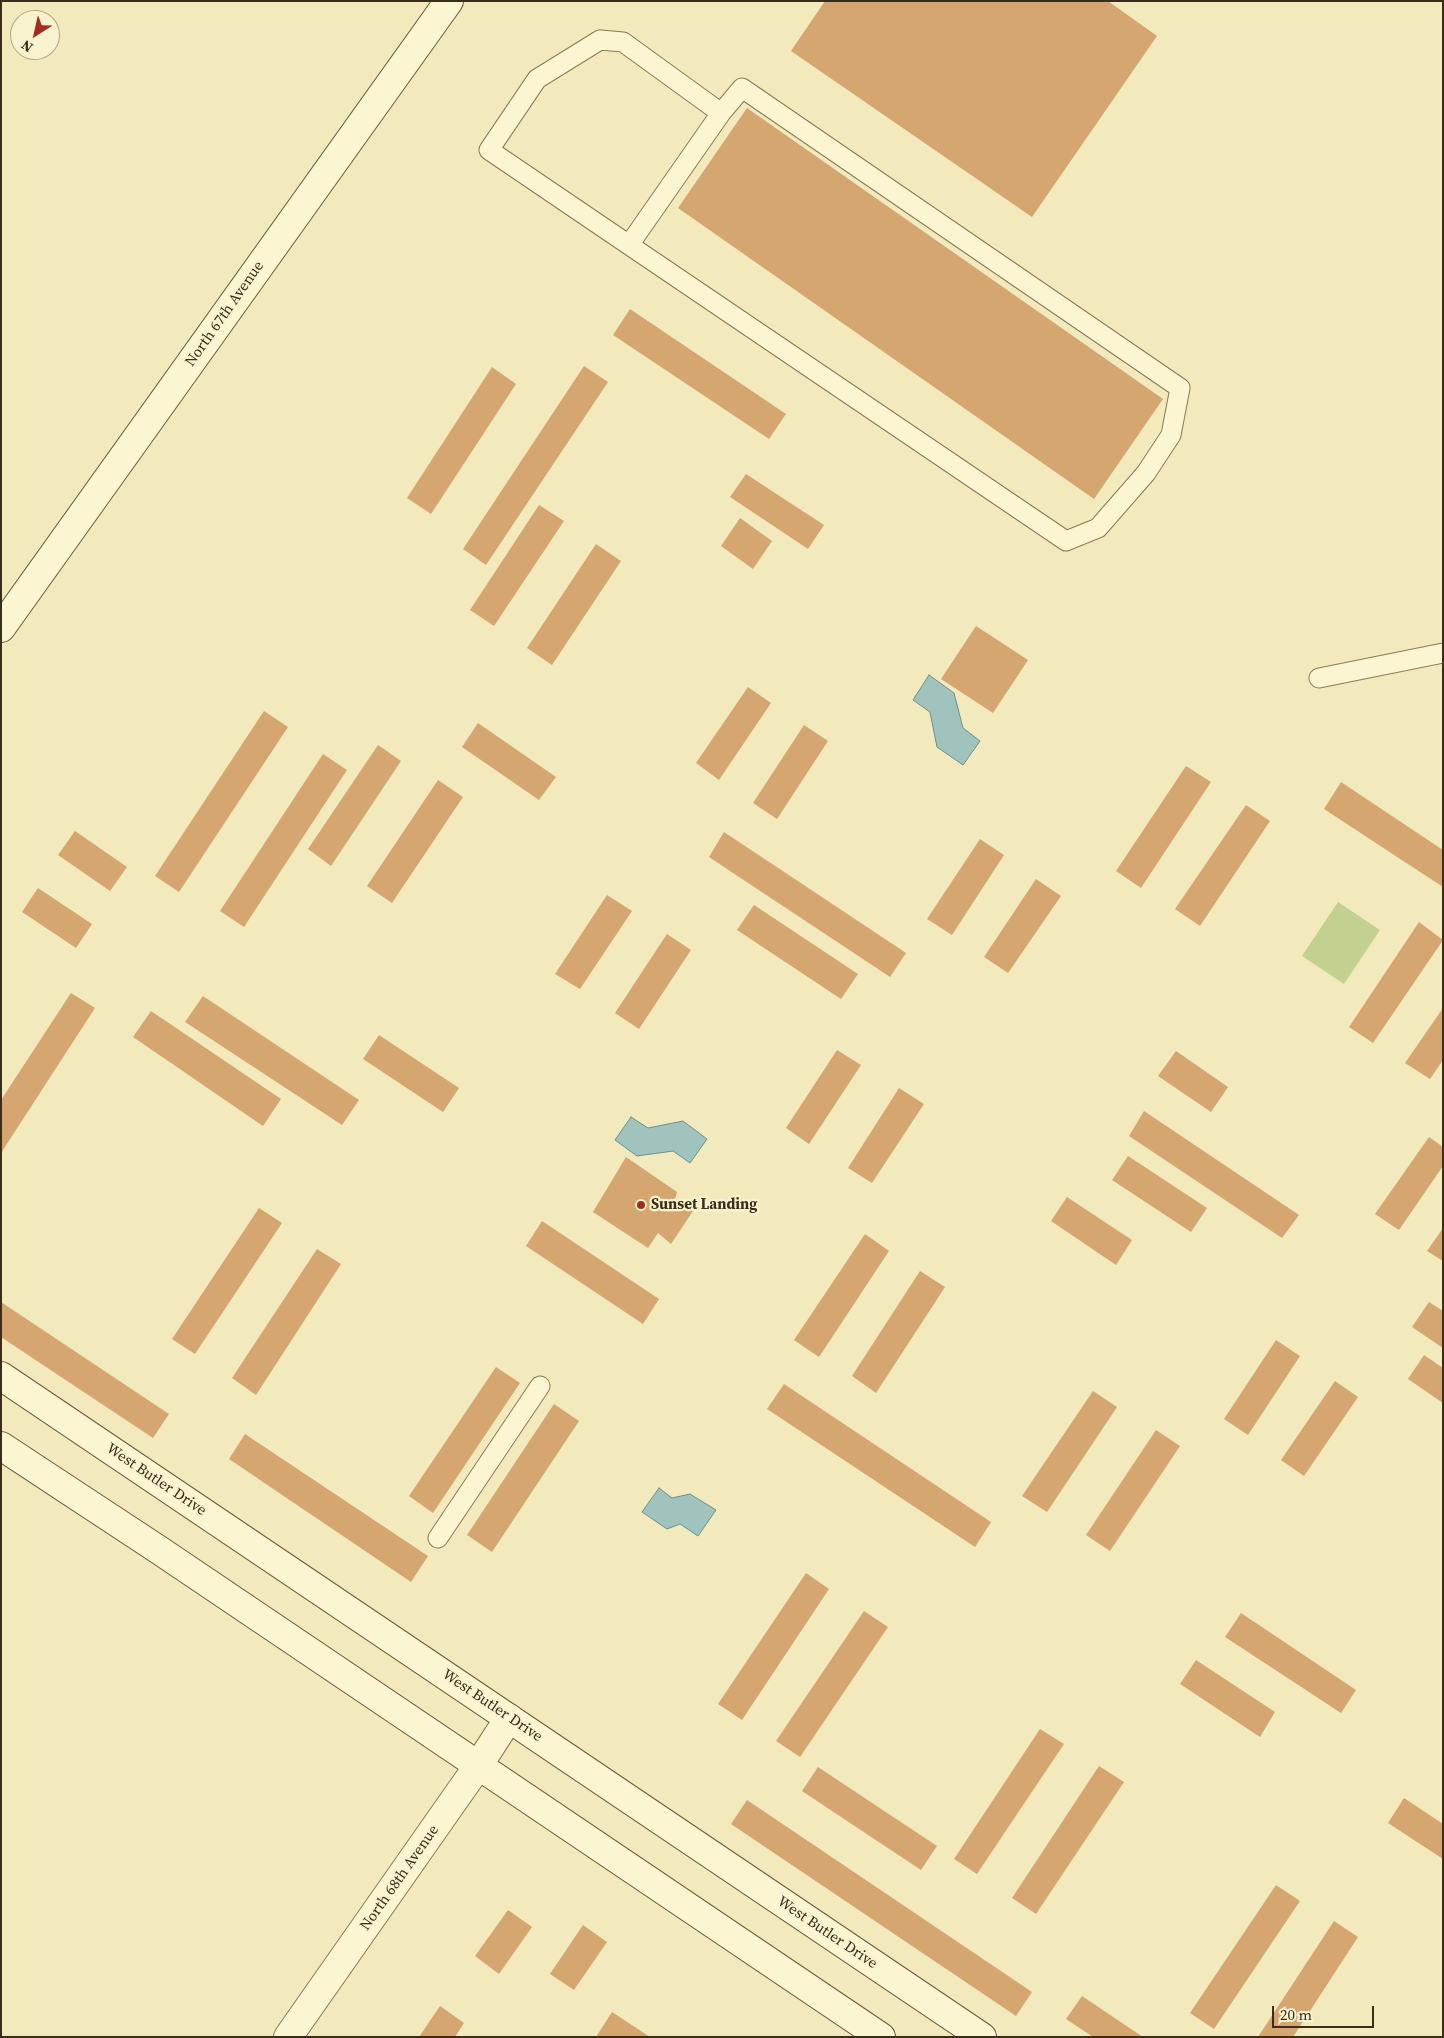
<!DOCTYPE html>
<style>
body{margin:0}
#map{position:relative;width:1444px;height:2038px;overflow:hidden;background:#f2e9bd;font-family:"Source Serif 4",serif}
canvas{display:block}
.frame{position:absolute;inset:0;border:2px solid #3a2e1b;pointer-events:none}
.north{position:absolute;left:10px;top:10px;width:50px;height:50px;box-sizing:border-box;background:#f9f2ce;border:1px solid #ada486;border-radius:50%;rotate:215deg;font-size:14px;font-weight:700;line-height:20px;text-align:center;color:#3a2e1b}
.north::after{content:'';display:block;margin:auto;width:18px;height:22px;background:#a22d1e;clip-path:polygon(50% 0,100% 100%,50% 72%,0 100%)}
.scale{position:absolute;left:1272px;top:2006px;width:102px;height:22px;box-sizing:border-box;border:2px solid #3a2e1b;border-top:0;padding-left:6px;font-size:15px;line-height:18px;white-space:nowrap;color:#3a2e1b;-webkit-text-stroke:4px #f9f2ce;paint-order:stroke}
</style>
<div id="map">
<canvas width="1444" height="2038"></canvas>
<div class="frame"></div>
<div class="north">N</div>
<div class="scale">20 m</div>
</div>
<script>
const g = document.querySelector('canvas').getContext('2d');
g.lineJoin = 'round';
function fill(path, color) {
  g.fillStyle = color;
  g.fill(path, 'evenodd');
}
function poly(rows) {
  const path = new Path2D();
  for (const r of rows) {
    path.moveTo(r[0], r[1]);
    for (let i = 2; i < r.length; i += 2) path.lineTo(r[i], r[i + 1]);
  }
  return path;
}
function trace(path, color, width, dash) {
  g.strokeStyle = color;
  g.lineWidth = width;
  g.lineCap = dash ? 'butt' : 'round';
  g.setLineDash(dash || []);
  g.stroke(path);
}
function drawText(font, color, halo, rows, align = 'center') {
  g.font = font + ' "Source Serif 4",serif';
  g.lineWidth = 4.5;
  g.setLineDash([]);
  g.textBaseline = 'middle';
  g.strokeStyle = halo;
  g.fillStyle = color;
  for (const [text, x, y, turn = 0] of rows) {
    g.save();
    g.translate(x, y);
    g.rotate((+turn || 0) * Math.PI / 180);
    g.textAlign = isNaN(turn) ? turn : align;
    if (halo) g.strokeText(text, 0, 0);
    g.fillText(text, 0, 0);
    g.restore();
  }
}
const green = poly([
 [1338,902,1380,930,1344,984,1302,956]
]);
const water = poly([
 [929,675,954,693,963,728,980,741,963,765,937,747,930,712,913,700,929,675],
 [631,1117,648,1128,683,1121,707,1139,690,1163,673,1151,637,1156,615,1140,631,1117],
 [659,1488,672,1498,690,1494,716,1510,698,1536,680,1524,667,1529,642,1512,659,1488]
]);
const building = poly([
 [825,1,1108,1,1157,36,1032,217,791,51],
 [747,108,1163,399,1094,499,678,208],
 [630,309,786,414,769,439,613,335],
 [584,366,608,382,486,565,463,549],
 [492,367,516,384,431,514,407,498],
 [746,474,824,525,808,549,730,497],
 [539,505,564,521,494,626,470,610],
 [740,518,772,541,753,569,721,546],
 [596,544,621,561,552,665,527,648],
 [976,626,1028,660,993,713,941,679],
 [748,687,771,703,719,780,696,763],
 [264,711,288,727,179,892,155,876],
 [478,723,556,777,539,800,462,747],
 [804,725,828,741,777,819,753,803],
 [378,745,401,761,331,866,308,849],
 [323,754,347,770,244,927,220,911],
 [1186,766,1211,782,1141,888,1116,871],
 [438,780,463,797,392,903,367,886],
 [1341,782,1443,850,1443,887,1324,809],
 [1246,805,1270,821,1200,926,1175,909],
 [75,831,127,867,110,891,58,855],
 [724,832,906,953,890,977,709,857],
 [980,839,1004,855,952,935,927,919],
 [1036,879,1061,896,1008,973,984,957],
 [38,888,92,924,76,948,22,912],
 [607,895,632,911,580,989,555,974],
 [754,905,858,974,841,999,737,930],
 [1419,922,1443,940,1373,1043,1349,1027],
 [667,934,691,950,639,1029,615,1013],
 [71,993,95,1008,1,1153,1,1100],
 [203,996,359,1100,342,1125,185,1022],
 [1443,1008,1443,1060,1430,1079,1405,1063],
 [151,1011,281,1099,263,1126,133,1037],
 [379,1035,459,1088,443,1112,363,1059],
 [837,1050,861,1065,809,1144,786,1128],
 [1176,1051,1228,1087,1211,1112,1158,1076],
 [899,1088,924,1104,872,1183,848,1168],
 [1144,1111,1299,1215,1282,1238,1129,1136],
 [1429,1137,1443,1147,1443,1166,1399,1230,1375,1214],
 [1128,1156,1207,1208,1191,1232,1112,1180],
 [626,1157,677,1192,675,1199,693,1211,671,1244,658,1233,648,1248,593,1212],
 [1067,1197,1132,1240,1116,1265,1051,1221],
 [259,1208,282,1223,195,1354,172,1339],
 [542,1221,659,1299,643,1324,526,1246],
 [1443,1228,1443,1261,1427,1251],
 [865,1234,889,1251,819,1357,794,1340],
 [317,1249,341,1264,256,1395,232,1378],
 [920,1271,945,1287,876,1393,852,1376],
 [1,1302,169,1414,153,1438,1,1337],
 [1429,1302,1443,1311,1443,1348,1412,1327],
 [1276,1340,1300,1356,1248,1435,1224,1419],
 [1424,1355,1443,1368,1443,1403,1408,1379],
 [496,1367,520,1383,433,1513,409,1496],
 [1335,1381,1358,1397,1304,1476,1281,1460],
 [784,1384,991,1522,975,1547,767,1409],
 [1093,1391,1117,1407,1047,1512,1022,1496],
 [554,1404,579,1421,492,1552,467,1535],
 [1156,1430,1180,1446,1110,1551,1086,1535],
 [245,1434,428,1556,411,1582,229,1459],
 [806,1573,829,1589,742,1720,718,1704],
 [864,1611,888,1627,800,1757,776,1741],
 [1241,1613,1356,1690,1341,1713,1225,1637],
 [1196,1660,1275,1712,1260,1737,1180,1684],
 [1040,1729,1064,1744,977,1874,954,1859],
 [1099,1766,1124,1782,1036,1914,1012,1898],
 [818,1767,937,1846,921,1870,802,1791],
 [1404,1798,1443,1824,1443,1859,1388,1823],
 [747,1800,1032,1992,1016,2016,731,1824],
 [1276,1885,1300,1901,1214,2029,1190,2013],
 [508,1910,532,1927,499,1974,475,1956],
 [1334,1921,1358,1937,1293,2037,1258,2037],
 [583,1925,607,1942,574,1990,550,1974],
 [1082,1996,1143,2037,1093,2037,1066,2019],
 [440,2006,464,2023,455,2037,419,2037],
 [612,2012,650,2037,596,2037]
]);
const lane = poly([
 [600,40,623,42,721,113,629,245,489,150,537,79,600,40],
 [629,245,1066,541,1098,528,1146,473,1171,435,1180,388,742,88,721,113],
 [1319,678,1443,653],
 [438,1538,540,1386]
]);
const street = poly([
 [288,2037,478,1766,509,1718]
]);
const secondary = poly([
 [1,628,449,1],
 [1,1376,982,2037],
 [1,1446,159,1550,881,2037]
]);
const markers = [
 [641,1205,5,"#a22d1e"]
];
const streetNames = [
 ["North 67th Avenue",225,314,-55],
 ["West Butler Drive",156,1480,34],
 ["West Butler Drive",492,1706,34],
 ["North 68th Avenue",400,1878,-55],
 ["West Butler Drive",827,1933,34]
];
const poiNames = [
 ["Sunset Landing",651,1205]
];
fill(green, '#c2d190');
fill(water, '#a1c3bd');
trace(water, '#68928d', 1);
fill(building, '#d5a66f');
trace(lane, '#8c7954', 21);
trace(street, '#8c7954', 30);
trace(secondary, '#6e5938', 30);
trace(lane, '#fcf5d1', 19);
trace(street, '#fcf5d1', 28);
trace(secondary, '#fcf5d1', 28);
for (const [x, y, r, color] of markers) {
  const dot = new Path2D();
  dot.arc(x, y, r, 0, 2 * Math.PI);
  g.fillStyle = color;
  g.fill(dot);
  trace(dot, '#f9f2ce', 2);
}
drawText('15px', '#3a2e1b', '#f9f2ce', streetNames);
drawText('bold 15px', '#3a2e1b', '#f9f2ce', poiNames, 'left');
</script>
